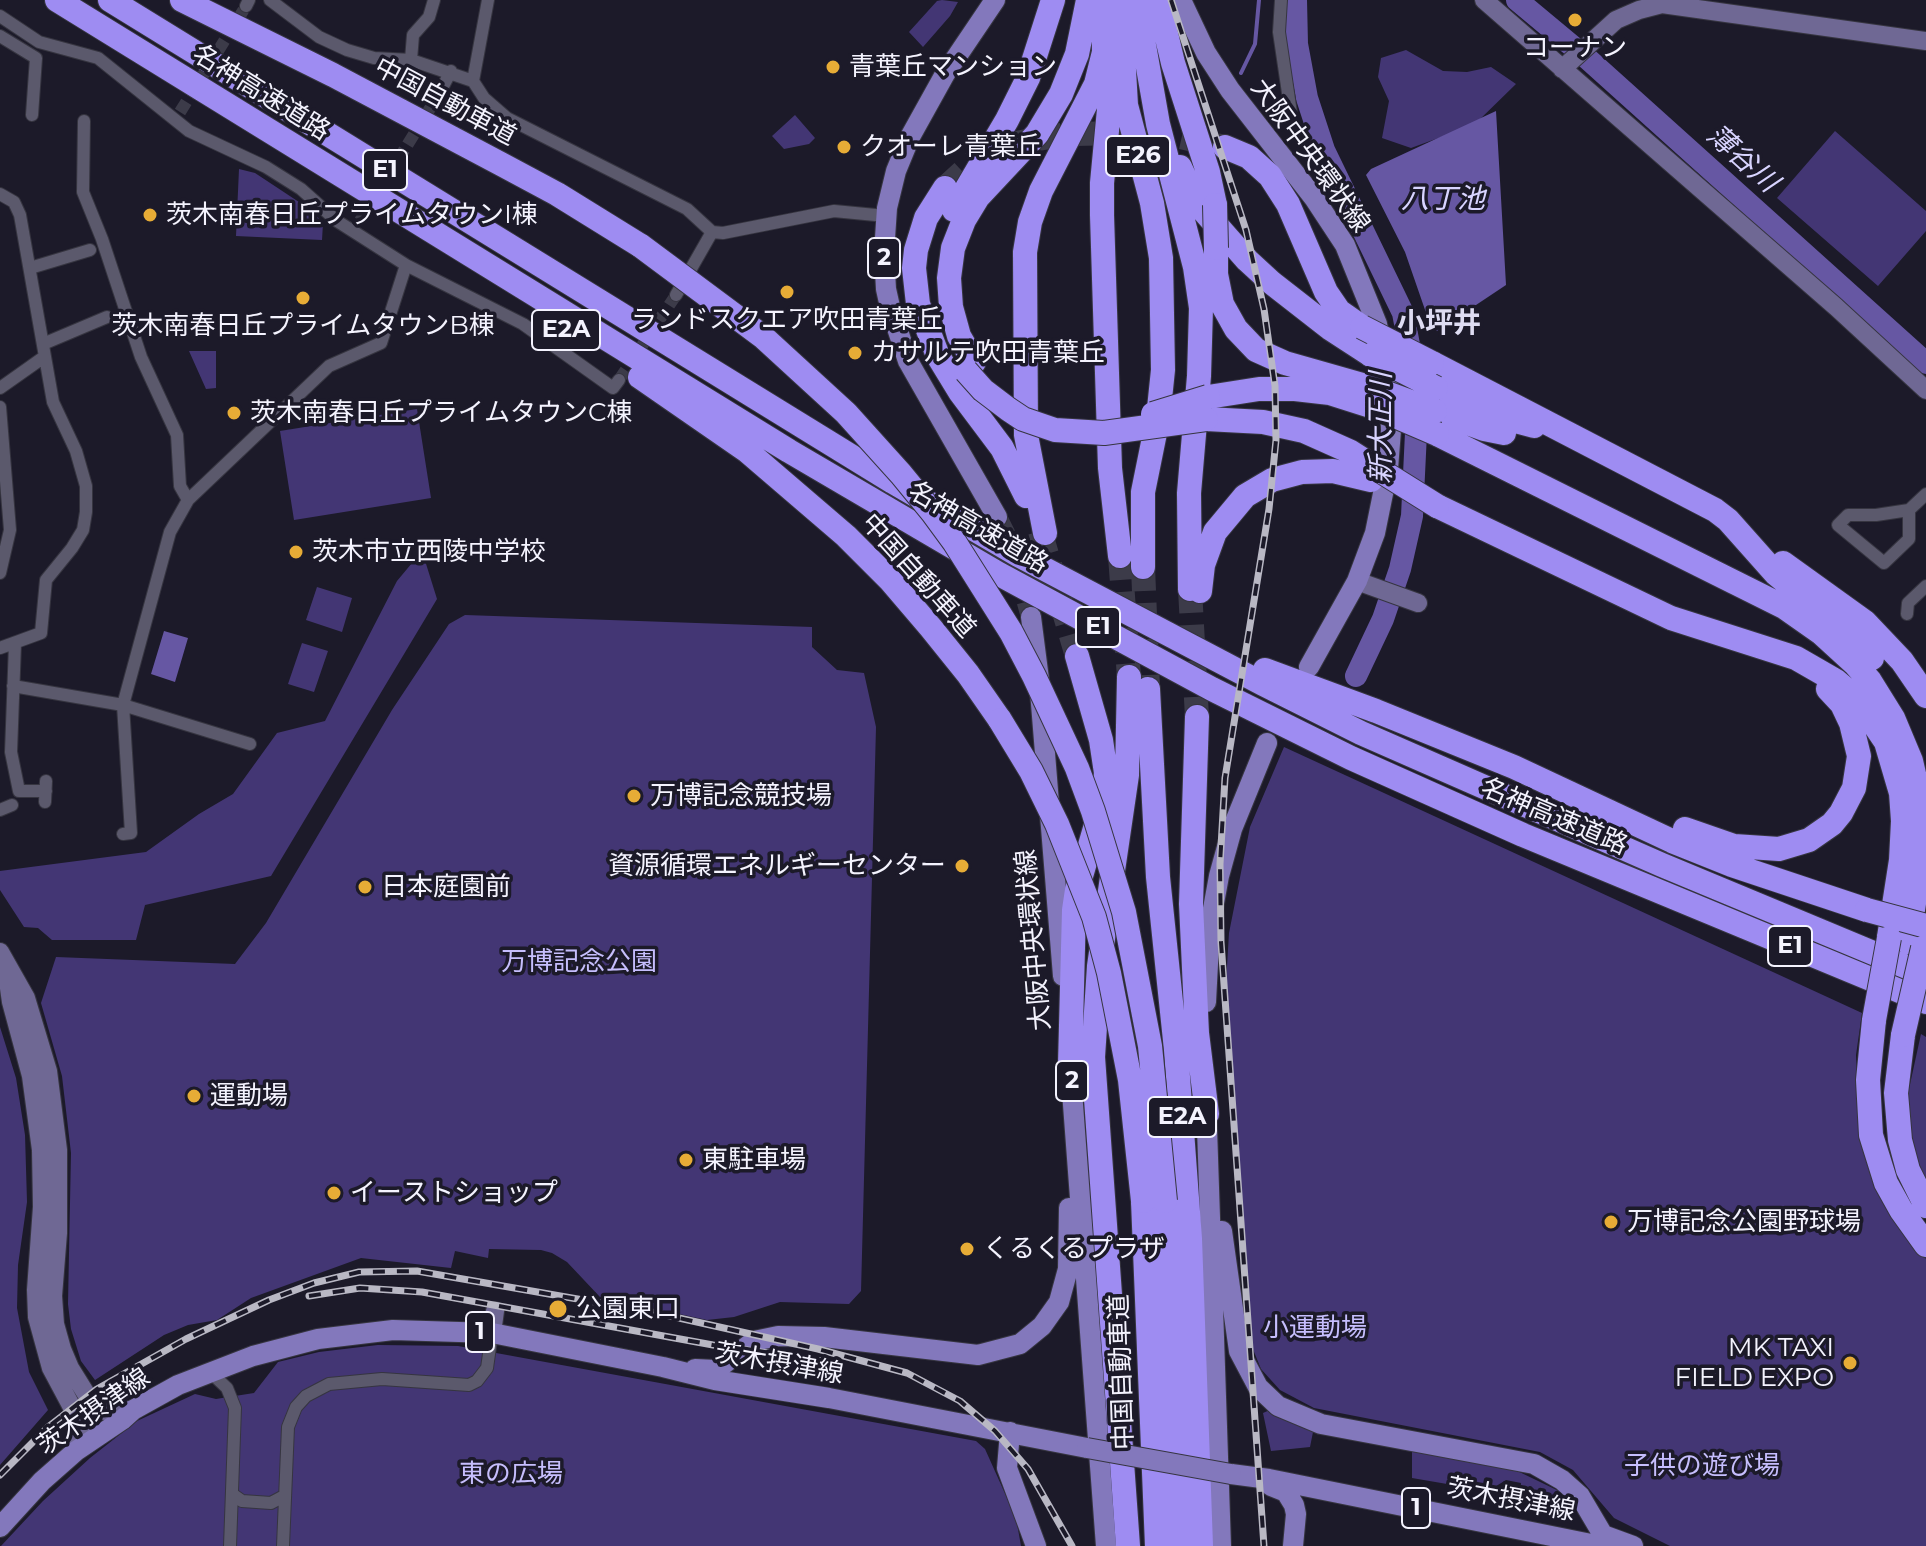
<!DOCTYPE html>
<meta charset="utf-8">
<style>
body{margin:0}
canvas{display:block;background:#1c1a29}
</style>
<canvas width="1926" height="1546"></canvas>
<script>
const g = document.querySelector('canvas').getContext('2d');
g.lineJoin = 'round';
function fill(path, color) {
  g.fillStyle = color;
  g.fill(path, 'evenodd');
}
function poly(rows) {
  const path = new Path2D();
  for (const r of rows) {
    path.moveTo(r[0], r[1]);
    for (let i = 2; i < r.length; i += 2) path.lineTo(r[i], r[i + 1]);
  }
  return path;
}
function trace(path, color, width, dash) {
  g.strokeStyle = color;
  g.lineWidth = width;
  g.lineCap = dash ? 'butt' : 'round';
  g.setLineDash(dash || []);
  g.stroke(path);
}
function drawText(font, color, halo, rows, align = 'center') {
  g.font = font + ' Montserrat,"Noto Sans JP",sans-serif';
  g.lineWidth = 7;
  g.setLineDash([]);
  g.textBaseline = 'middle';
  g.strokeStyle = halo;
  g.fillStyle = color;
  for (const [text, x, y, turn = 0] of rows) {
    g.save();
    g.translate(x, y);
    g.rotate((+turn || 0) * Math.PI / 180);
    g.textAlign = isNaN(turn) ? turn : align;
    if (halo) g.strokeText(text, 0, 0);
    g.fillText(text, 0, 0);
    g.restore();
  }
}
const green = poly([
 [942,0,958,2,950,16,923,47,909,32,937,1],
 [1406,50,1443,71,1467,72,1491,67,1516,84,1474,125,1411,148,1382,138,1389,101,1378,77,1381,58],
 [795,115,815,138,809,144,784,149,772,136],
 [1835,131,1926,211,1926,231,1878,286,1777,198],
 [239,169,255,173,311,210,323,223,322,240,236,236],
 [189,351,216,351,216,388,206,389],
 [417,409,431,498,294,520,280,431],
 [422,551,437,599,271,876,145,905,136,940,52,940,38,928,24,927,0,890,0,871,146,852,199,814,233,794,277,733,325,721,397,581],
 [317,587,352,598,342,632,306,620],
 [465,615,812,627,812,647,837,670,864,673,876,727,861,1291,849,1304,780,1302,734,1317,707,1320,600,1297,567,1262,552,1253,541,1250,489,1249,488,1258,455,1251,451,1268,361,1258,251,1298,217,1320,188,1325,164,1335,95,1380,81,1361,71,1329,68,1304,71,1153,62,1076,41,1003,56,957,235,964,266,923,392,710,449,624],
 [302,643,328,651,314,692,288,684],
 [1284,747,1862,1013,1856,1055,1858,1101,1879,1191,1926,1259,1926,1546,1670,1546,1614,1518,1573,1470,1540,1452,1314,1408,1280,1390,1261,1369,1250,1342,1224,1017,1229,933,1250,827],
 [0,1027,16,1078,25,1135,27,1202,18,1265,17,1308,29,1372,48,1410,0,1465],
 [1921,1034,1926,1037,1926,1187,1913,1150,1907,1098],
 [378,1345,458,1346,976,1441,985,1449,1016,1518,1021,1546,1,1546,43,1501,90,1458,137,1421,195,1394,216,1399,254,1393,278,1362,319,1352],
 [1272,1409,1313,1432,1310,1447,1271,1451,1263,1413],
 [1412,1449,1509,1467,1563,1493,1557,1504,1520,1496,1521,1483,1506,1480,1488,1491,1412,1478]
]);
const water = poly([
 [1496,111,1506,285,1437,331,1432,330,1405,252,1366,175,1371,169],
 [164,631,188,638,175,682,151,674]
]);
const stream = poly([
 [1241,73,1255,44,1259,0]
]);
const river = poly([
 [1296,0,1297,44,1307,98,1324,150,1403,313,1413,366],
 [1517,0,1589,60,1926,363],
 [1356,676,1383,619,1400,569,1412,516,1417,412]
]);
const streetTunnel = poly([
 [180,112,246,6],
 [360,221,439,94],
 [619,380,676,295]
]);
const primaryTunnel = poly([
 [997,517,1010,543,1031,617]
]);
const highwayTunnel = poly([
 [945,188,971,164,993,151,1016,143,1066,134,1136,133,1180,137,1225,147],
 [1040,531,1077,656],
 [1120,556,1129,677],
 [1143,567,1148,689],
 [1190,589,1197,717]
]);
const street = poly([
 [270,0,319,37,347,50,374,58,411,60,473,81,484,98,507,118,687,209,712,232,723,233,834,211,886,216],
 [1281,0,1279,32,1291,113],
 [246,6,249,0],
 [0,16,39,42,98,58,189,131,266,167,301,189,337,221,406,265,523,324,613,388,619,380],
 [0,36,36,58,32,115],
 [411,60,413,35,429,17,434,0],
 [473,81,488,0],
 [439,94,451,71],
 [84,121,83,192,102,239,141,357,177,435,180,486,188,500],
 [0,194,14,202,20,215,53,402,76,451,86,486,86,512,83,530,72,548,46,580,41,633,0,648],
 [30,268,90,250],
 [676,295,712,232],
 [43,344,107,317],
 [0,388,44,357],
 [0,407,10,530,0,573],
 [1909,510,1909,539,1884,563,1838,525,1848,515,1876,515,1909,510,1926,494],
 [1907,614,1908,603,1926,586],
 [15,644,11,752,19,791,46,791],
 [13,686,123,705,250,744],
 [45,802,46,781],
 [0,810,12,805],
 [123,834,131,833,123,705,170,532,188,500,329,366,381,343,406,265],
 [209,1371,227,1388,235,1408,230,1546],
 [232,1494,242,1501,271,1503,284,1496],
 [283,1546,288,1427,296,1407,306,1396,329,1384,382,1379,469,1385,477,1381,487,1368,492,1333]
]);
const secondary = poly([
 [1484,0,1836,307,1926,390],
 [1562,69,1616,20,1639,10,1662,4,1926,41],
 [1357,581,1418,603],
 [0,952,26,998,48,1071,58,1150,58,1233,53,1296,55,1324,62,1349,70,1368,93,1405,110,1413,133,1410],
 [7,974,11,1002,31,1076,41,1150,42,1207,36,1290,37,1317,51,1368,83,1428,76,1451],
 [492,1333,495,1311]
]);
const primary = poly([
 [995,0,945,74,910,137,896,171,887,208,884,253,886,289,890,307,908,361,997,517],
 [1181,0,1206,53,1230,90,1314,198,1345,245,1377,324,1389,383,1391,430,1388,469,1375,533,1357,581,1309,667],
 [1031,617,1039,679,1063,976],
 [1206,1002,1210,925,1219,876,1232,829,1267,743],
 [1069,1051,1106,1546],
 [1206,1098,1221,1546],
 [1222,1231,1239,1351,1258,1387,1278,1406,1321,1424,1534,1464,1562,1480,1580,1496,1603,1535,1633,1546],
 [695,1369,716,1370,754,1341,778,1336,824,1337,978,1355,1020,1344,1042,1326,1059,1302,1068,1269,1069,1208],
 [1010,1432,1007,1468,1036,1546],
 [1231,1474,1269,1479,1601,1546],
 [1271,1486,1286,1492,1294,1505,1296,1514,1293,1546],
 [0,1527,42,1481,76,1451,122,1420,133,1410,178,1385,253,1356,318,1339,393,1330,492,1333,663,1367,715,1380,829,1398,1087,1448]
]);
const highway = poly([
 [57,0,789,451,999,574,1212,689,1351,758,1523,835,1926,1002],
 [110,0,893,482,1018,555,1263,684,1361,733,1662,865,1926,975],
 [182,0,333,75,501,164,557,194,641,246],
 [1120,0,1126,105,1152,203,1161,258,1163,370,1158,418,1143,492,1143,567],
 [1136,0,1158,124,1195,267,1201,308,1199,376,1189,493,1190,589],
 [1158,0,1173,63,1208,172,1215,205],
 [1112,78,1102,183,1102,215,1110,468,1120,556],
 [1225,147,1249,157,1270,176,1288,204,1326,292,1339,311,1362,327],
 [1180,167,1193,195,1203,210,1247,260,1272,283,1331,329,1371,355],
 [945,188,926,218,916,250,914,268,918,304,938,356,960,392,1002,448,1026,496],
 [954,210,1007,120,1028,78,1053,0],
 [1216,248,1216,274,1222,304,1236,329,1256,350,1285,363,1373,388],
 [974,362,959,336,951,307,949,278,953,248,964,220,978,197,1037,134,1061,94,1077,54,1088,0],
 [1432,363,1715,510,1728,520,1776,574,1844,630,1872,658],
 [640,377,747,451,846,536,890,580,931,628,968,674,1000,720],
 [1436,388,1489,414,1534,426],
 [1208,397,1259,389,1295,389,1330,393,1374,407],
 [1435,411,1484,429,1504,433],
 [1206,419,1263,422,1304,431,1351,452,1373,466],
 [1437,434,1784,607,1821,633,1856,665,1870,681,1893,718,1911,761,1921,804,1921,858,1908,942],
 [1437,506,1671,618,1796,658,1836,681,1856,698,1886,742,1901,793,1903,821,1901,860,1889,937],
 [1045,533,1026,435,1025,252,1030,222,1041,191,1096,84,1104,52,1103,0],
 [1783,563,1865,622,1902,661,1926,696],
 [1200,591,1203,565,1215,532,1245,496,1272,480,1302,472,1333,471,1371,480],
 [1265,670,1376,711,1514,767,1672,841,1732,865,1867,910],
 [1148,689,1158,877,1176,1050,1190,1239,1201,1546],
 [1197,717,1191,904,1197,1033,1207,1114],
 [1685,829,1734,846,1779,849,1809,840,1832,824,1841,813,1854,788,1859,756,1851,723,1842,704,1828,689],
 [1874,1020,1868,1080,1871,1135,1886,1183,1901,1210,1926,1245],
 [1903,1035,1896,1093,1900,1140,1908,1170,1926,1206],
 [1070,1064,1074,910,1077,890,1102,804,1106,773,1101,740,1077,656],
 [1143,1201,1157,1546],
 [1165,1201,1178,1546],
 [1128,1546,1093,1057,1099,966,1127,775,1129,677]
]);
const rail = poly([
 [1171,0,1246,230,1264,309,1275,386,1276,440,1269,509,1225,778,1220,864,1221,942,1264,1546],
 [309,1296,360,1288,422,1292,713,1345,822,1361],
 [0,1475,48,1427,97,1389,186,1339,269,1300,314,1283,359,1272,417,1271,652,1312,818,1349,907,1373,960,1401,995,1431,1028,1469,1072,1546]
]);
const primaryBridge = poly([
 [1087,1448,1231,1474]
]);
const highwayBridge = poly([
 [1215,205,1216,248],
 [641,246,762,336,846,413,901,474,933,513,955,543,1011,632,1034,676,1077,768,1093,811,1124,912,1150,1046,1165,1201],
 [1362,327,1432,363],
 [1371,355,1436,388],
 [966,371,983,390,1008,409,1023,419,1055,430,1104,433,1206,419],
 [1373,388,1435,411],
 [1374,407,1437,434],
 [1153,414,1208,397],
 [1373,466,1437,506],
 [1000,720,1031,771,1057,824,1094,917,1109,973,1130,1080,1143,1201],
 [1867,910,1926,926],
 [1874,1020,1889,938],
 [1903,1035,1923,948]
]);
const markers = [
 [1575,20,8,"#e7ac36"],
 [833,67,8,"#e7ac36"],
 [844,147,8,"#e7ac36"],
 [150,215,8,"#e7ac36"],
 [787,292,8,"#e7ac36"],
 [303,298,8,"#e7ac36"],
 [855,353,8,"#e7ac36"],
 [234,413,8,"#e7ac36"],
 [296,552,8,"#e7ac36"],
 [634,796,8,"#e7ac36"],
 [962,866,8,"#e7ac36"],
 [365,887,8,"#e7ac36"],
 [194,1096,8,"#e7ac36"],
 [686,1160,8,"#e7ac36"],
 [334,1193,8,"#e7ac36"],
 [1611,1222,8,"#e7ac36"],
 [967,1249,8,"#e7ac36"],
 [558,1309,10,"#e7ac36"],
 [1850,1363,8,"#e7ac36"]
];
const shields = [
 [1138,156,64],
 [385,170,44],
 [884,258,32],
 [566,330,68],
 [1098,627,44],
 [1790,946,44],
 [1072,1081,32],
 [1182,1117,68],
 [480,1332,28],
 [1416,1508,28]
];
const shieldNames = [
 ["E26",1138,156],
 ["E1",385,170],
 ["2",884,258],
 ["E2A",566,330],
 ["E1",1098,627],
 ["E1",1790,946],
 ["2",1072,1081],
 ["E2A",1182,1117],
 ["1",480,1332],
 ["1",1416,1508]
];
const poiNames = [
 ["コーナン",1575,48,"center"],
 ["青葉丘マンション",849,67],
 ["クオーレ青葉丘",860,147],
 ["茨木南春日丘プライムタウンI棟",166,215],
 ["ランドスクエア吹田青葉丘",787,320,"center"],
 ["茨木南春日丘プライムタウンB棟",303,326,"center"],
 ["カサルテ吹田青葉丘",871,353],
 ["茨木南春日丘プライムタウンC棟",250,413],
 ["茨木市立西陵中学校",312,552],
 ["万博記念競技場",650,796],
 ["資源循環エネルギーセンター",946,866,"right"],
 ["日本庭園前",381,887],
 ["運動場",210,1096],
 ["東駐車場",702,1160],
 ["イーストショップ",350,1193],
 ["万博記念公園野球場",1627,1222],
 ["くるくるプラザ",983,1249],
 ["公園東口",576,1309],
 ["MK TAXI",1834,1348,"right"],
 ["FIELD EXPO",1834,1378,"right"]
];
const streetNames = [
 ["名神高速道路",261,93,32],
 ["中国自動車道",445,102,28],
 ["大阪中央環状線",1310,156,54],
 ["名神高速道路",978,528,30],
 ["中国自動車道",918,576,48],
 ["名神高速道路",1554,817,23],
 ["大阪中央環状線",1034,940,-95],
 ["茨木摂津線",779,1364,10],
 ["中国自動車道",1122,1372,-92],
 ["茨木摂津線",94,1412,-35],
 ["茨木摂津線",1511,1500,11]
];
const parkNames = [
 ["万博記念公園",579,962],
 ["小運動場",1315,1328],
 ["子供の遊び場",1702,1466],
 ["東の広場",511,1474]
];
const waterNames = [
 ["薄谷川",1742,159,42],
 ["八丁池",1443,200],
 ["新大正川",1382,428,-90]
];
const neighbourhoodNames = [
 ["小坪井",1439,324]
];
fill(green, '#433674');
fill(water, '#6657a3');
trace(stream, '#6657a3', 4);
trace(river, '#6657a3', 22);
trace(streetTunnel, '#3c3b49', 12, [12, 6]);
trace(primaryTunnel, '#3c3b49', 20, [20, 10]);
trace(highwayTunnel, '#3c3b49', 24, [24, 12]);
trace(street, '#363540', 14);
trace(secondary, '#363540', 20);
trace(primary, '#363540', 22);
trace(highway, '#363540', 26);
trace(street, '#5b596c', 12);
trace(secondary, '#6f6894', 18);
trace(primary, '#8378bc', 20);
trace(highway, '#9e8cf2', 24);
trace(rail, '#b9b8c4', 7);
trace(rail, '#1c1a29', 4, [12]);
trace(primaryBridge, '#363540', 22, []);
trace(highwayBridge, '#363540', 26, []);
trace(primaryBridge, '#8378bc', 20);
trace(highwayBridge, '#9e8cf2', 24);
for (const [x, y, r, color] of markers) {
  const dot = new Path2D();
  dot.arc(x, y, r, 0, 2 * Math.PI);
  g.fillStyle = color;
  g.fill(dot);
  trace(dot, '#1c1a29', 3);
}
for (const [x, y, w] of shields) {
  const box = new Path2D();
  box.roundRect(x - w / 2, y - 20, w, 40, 6);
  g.fillStyle = '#1c1a29';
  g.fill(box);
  trace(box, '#f4f3fe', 2);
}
drawText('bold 24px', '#f4f3fe', null, shieldNames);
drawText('26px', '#f4f3fe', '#1c1a29', poiNames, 'left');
drawText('26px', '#f4f3fe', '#1c1a29', streetNames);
drawText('26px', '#c6befd', '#1c1a29', parkNames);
drawText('italic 28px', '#d8d4ff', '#1c1a29', waterNames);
drawText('bold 28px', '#dedcf2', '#1c1a29', neighbourhoodNames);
</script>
